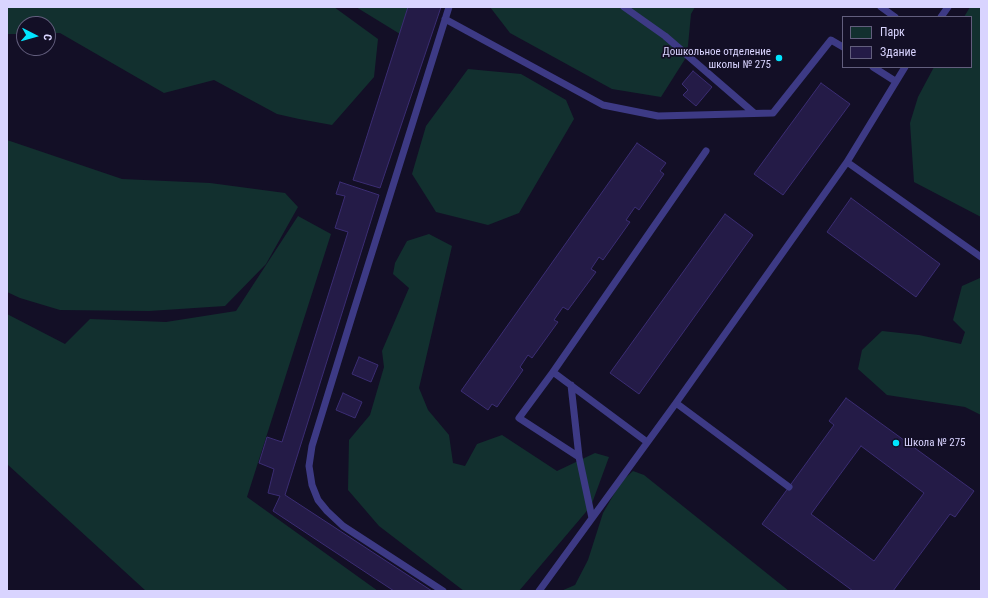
<!DOCTYPE html>
<meta charset="utf-8">
<style>
body{margin:0}
#map{position:relative;width:988px;height:598px;overflow:hidden;background:#130f26;font-family:"Roboto Condensed",sans-serif}
canvas{display:block}
.frame{position:absolute;inset:0;border:8px solid #d9d4ff;pointer-events:none}
.legend{position:absolute;left:842px;top:16px;width:130px;height:52px;box-sizing:border-box;background:#130f26;border:1px solid #625e7d;margin:0;padding:5px 7px;list-style:none;font-size:12px;color:#d9d4ff}
.legend li{display:flex;align-items:center;gap:8px;height:20px}
.legend b{width:20px;border:1px solid #625e7d}
.north{position:absolute;left:16px;top:16px;width:40px;height:40px;box-sizing:border-box;background:#130f26;border:1px solid #625e7d;border-radius:50%;rotate:96deg;font-size:11px;font-weight:700;line-height:16px;text-align:center;color:#d9d4ff}
.north::after{content:'';display:block;margin:auto;width:14px;height:18px;background:#00e5ff;clip-path:polygon(50% 0,100% 100%,50% 72%,0 100%)}
</style>
<div id="map">
<canvas width="988" height="598"></canvas>
<div class="frame"></div>
<ul class="legend">
<li><b style="height:11px;background:#12302f"></b>Парк</li>
<li><b style="height:11px;background:#241b47"></b>Здание</li>
</ul>
<div class="north">С</div>
</div>
<script>
const g = document.querySelector('canvas').getContext('2d');
g.lineJoin = 'round';
function fill(path, color) {
  g.fillStyle = color;
  g.fill(path, 'evenodd');
}
function poly(rows) {
  const path = new Path2D();
  for (const r of rows) {
    path.moveTo(r[0], r[1]);
    for (let i = 2; i < r.length; i += 2) path.lineTo(r[i], r[i + 1]);
  }
  return path;
}
function trace(path, color, width, dash) {
  g.strokeStyle = color;
  g.lineWidth = width;
  g.lineCap = dash ? 'butt' : 'round';
  g.setLineDash(dash || []);
  g.stroke(path);
}
function drawText(font, color, halo, rows, align = 'center') {
  g.font = font + ' "Roboto Condensed",sans-serif';
  g.lineWidth = 3.5;
  g.setLineDash([]);
  g.textBaseline = 'middle';
  g.strokeStyle = halo;
  g.fillStyle = color;
  for (const [text, x, y, turn = 0] of rows) {
    g.save();
    g.translate(x, y);
    g.rotate((+turn || 0) * Math.PI / 180);
    g.textAlign = isNaN(turn) ? turn : align;
    if (halo) g.strokeText(text, 0, 0);
    g.fillText(text, 0, 0);
    g.restore();
  }
}
const green = poly([
 [7,7,334,7,378,39,374,77,332,125,299,119,277,114,214,80,164,93,60,33,48,33,48,24,24,24,24,34,7,34],
 [356,7,408,7,400,34],
 [490,7,695,7,691,14,687,56,661,97,612,89,510,33],
 [970,7,981,7,981,217,914,182,910,123,918,97,934,67,971,67,971,17,964,17],
 [468,69,521,74,566,100,574,119,519,213,488,225,436,212,412,174,426,126],
 [7,140,122,179,210,183,285,193,298,207,266,264,225,306,149,311,60,310,20,298,7,292],
 [298,216,331,234,247,497,378,591,146,591,7,464,7,314,65,344,90,319,166,322,236,311],
 [429,234,452,246,419,388,428,410,449,435,453,463,465,466,477,444,502,435,557,471,595,453,609,457,591,506,519,591,464,591,379,526,348,490,349,440,370,415,384,367,382,351,409,288,393,274,395,263,407,241],
 [980,278,981,415,965,407,887,395,858,369,862,350,882,331,919,335,961,344,965,332,953,320,962,286],
 [633,471,644,475,789,591,561,591,575,585,588,560,603,513,621,482]
]);
const building = poly([
 [408,7,441,7,380,188,353,180,408,7],
 [693,71,712,87,696,106,683,95,688,90,682,84,693,71],
 [821,83,850,104,783,195,754,174,821,83],
 [637,143,666,163,660,171,664,174,639,210,635,207,626,220,630,222,603,260,599,257,591,269,596,272,568,310,563,307,554,320,558,322,532,358,528,355,520,367,523,370,497,407,492,404,488,410,461,391,637,143],
 [340,182,379,195,285,495,432,591,394,591,273,511,280,496,268,493,274,469,259,463,267,437,282,442,348,232,335,228,345,196,336,194,340,182],
 [851,198,940,264,916,297,827,232,851,198],
 [725,214,753,235,639,394,610,373,725,214],
 [359,357,378,365,371,382,352,374,359,357],
 [343,393,362,402,355,418,336,410,343,393],
 [846,398,974,491,955,517,950,514,893,591,853,591,762,524,834,425,829,421,846,398],
 [861,446,924,493,874,561,811,514,861,446]
]);
const service = poly([
 [624,7,665,36,754,113],
 [881,7,895,17],
 [941,17,948,7],
 [445,19,603,105,658,116,773,113,831,40,843,47],
 [873,67,895,81],
 [847,162,981,257],
 [553,372,519,418,579,457,592,518],
 [571,385,579,457],
 [676,403,789,487],
 [647,442,553,372,706,151],
 [443,591,343,526,327,511,318,500,312,485,309,466,312,446,353,313,449,7],
 [539,591,676,403,847,162,905,67]
]);
const markers = [
 [779,58,4,"#00e5ff"],
 [896,443,4,"#00e5ff"]
];
const poiNames = [
 ["Дошкольное отделение",771,52],
 ["школы № 275",771,65],
 ["Школа № 275",904,443,"left"]
];
fill(green, '#12302f');
fill(building, '#241b47');
trace(building, '#3b2d73', 1);
trace(service, '#3d3a85', 7);
for (const [x, y, r, color] of markers) {
  const dot = new Path2D();
  dot.arc(x, y, r, 0, 2 * Math.PI);
  g.fillStyle = color;
  g.fill(dot);
  trace(dot, '#130f26', 1.5);
}
drawText('11px', '#d9d4ff', '#130f26', poiNames, 'right');
</script>
